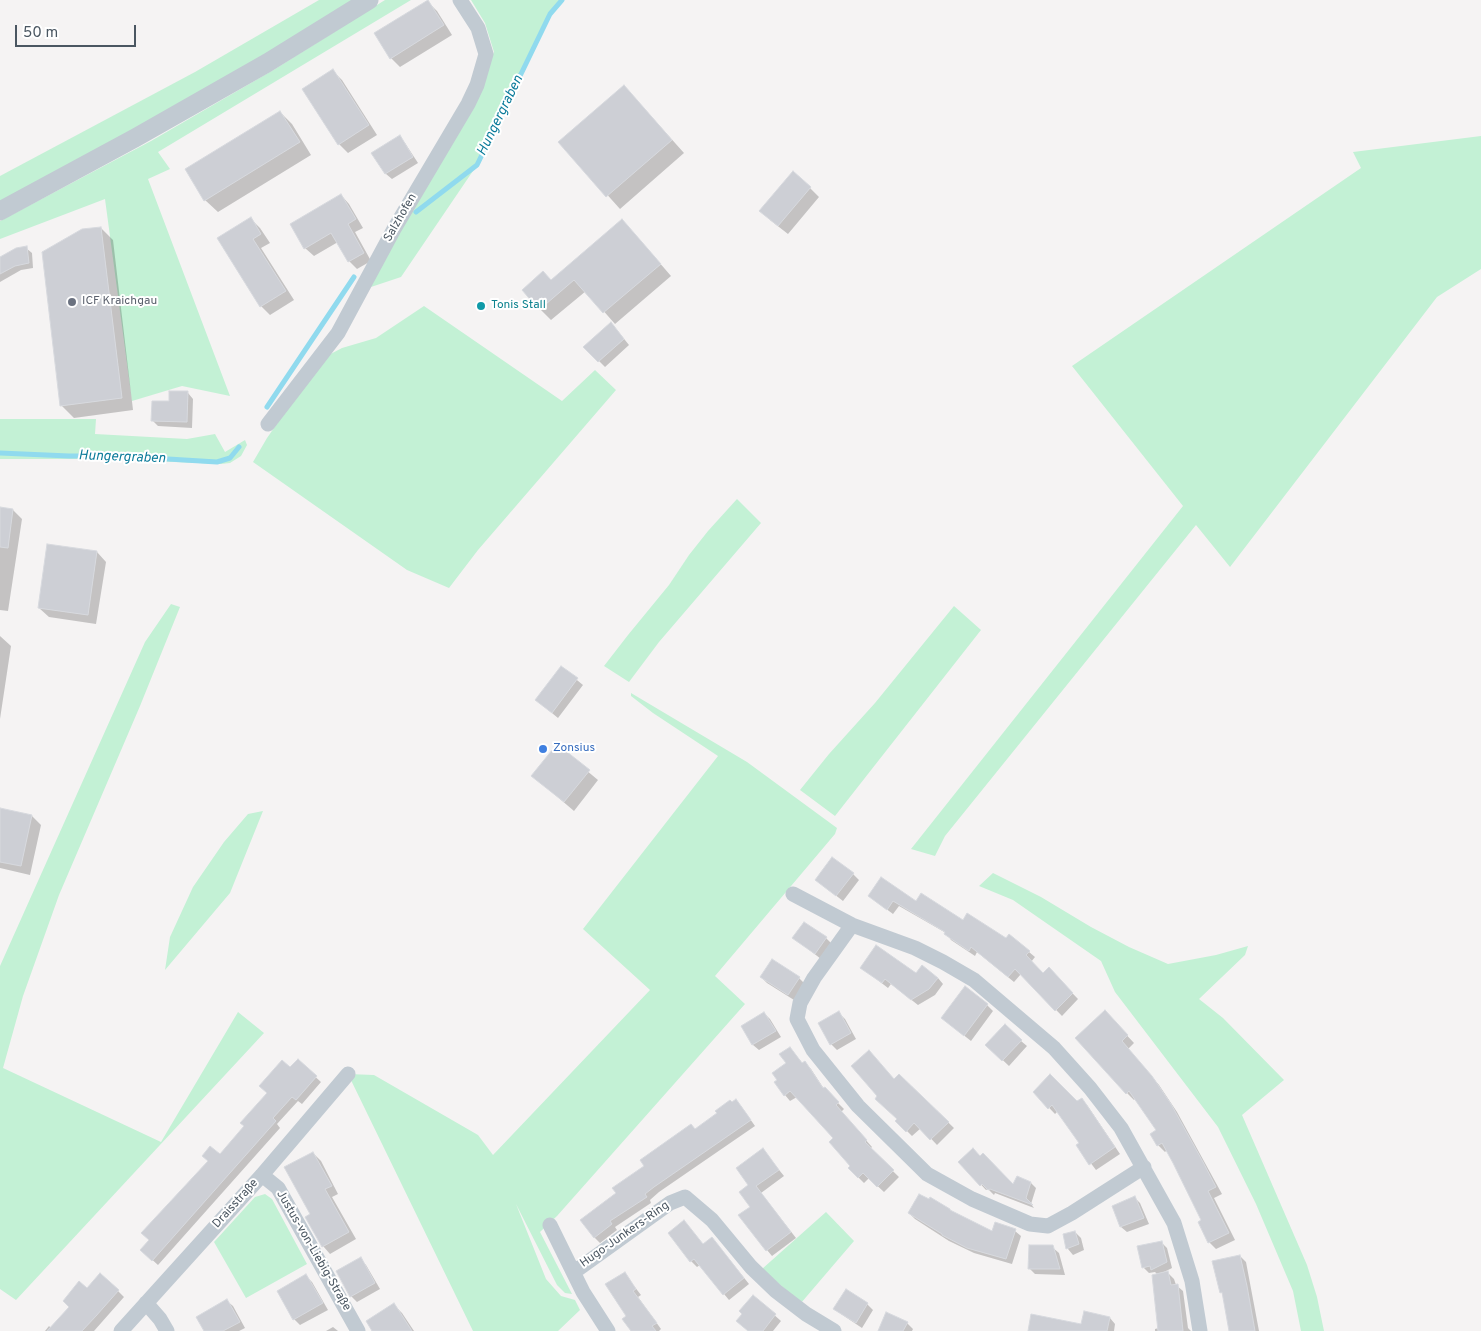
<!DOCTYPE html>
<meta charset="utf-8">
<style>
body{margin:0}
#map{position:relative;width:1481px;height:1331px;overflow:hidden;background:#f5f3f3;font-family:Overpass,sans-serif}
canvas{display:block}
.scale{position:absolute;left:15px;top:25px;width:121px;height:22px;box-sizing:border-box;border:2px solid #4a5661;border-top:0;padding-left:6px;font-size:15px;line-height:18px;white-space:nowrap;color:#4a5661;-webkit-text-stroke:4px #fff;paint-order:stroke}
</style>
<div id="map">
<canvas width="1481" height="1331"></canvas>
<div class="scale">50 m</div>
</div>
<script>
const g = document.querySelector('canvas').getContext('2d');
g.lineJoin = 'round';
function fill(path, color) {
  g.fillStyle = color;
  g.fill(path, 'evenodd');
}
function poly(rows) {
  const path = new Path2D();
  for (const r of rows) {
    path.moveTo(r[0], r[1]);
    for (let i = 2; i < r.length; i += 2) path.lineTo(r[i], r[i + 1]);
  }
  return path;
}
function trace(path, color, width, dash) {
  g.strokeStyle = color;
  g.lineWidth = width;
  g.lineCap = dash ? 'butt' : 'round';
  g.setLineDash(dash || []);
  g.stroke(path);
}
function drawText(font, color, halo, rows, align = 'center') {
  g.font = font + ' Overpass,sans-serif';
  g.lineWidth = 4;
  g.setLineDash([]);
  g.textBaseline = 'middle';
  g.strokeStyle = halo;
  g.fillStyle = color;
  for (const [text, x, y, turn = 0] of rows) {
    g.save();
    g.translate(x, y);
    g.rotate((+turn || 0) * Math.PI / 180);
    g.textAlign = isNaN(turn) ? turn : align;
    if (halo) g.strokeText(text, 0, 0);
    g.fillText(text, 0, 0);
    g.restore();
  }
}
const green = poly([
 [319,0,356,0,262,60,0,203,0,176,195,72],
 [385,0,411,0,158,152,170,169,148,179,230,396,182,386,132,401,105,199,0,239,0,221,151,141,275,69],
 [471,0,562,0,550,14,477,165,401,277,371,287,394,229,468,104,494,52,485,23],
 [1481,136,1481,269,1437,297,1230,567,1196,525,945,836,935,856,911,849,1183,506,1072,366,1361,168,1353,152],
 [424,306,562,401,595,370,616,390,478,550,449,588,407,570,253,462,267,438,323,358,342,348,376,338],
 [0,419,96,419,95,434,187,439,215,434,225,452,245,440,247,445,241,456,230,463,221,464,104,459,0,459],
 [737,499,761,523,659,642,629,682,604,666,628,635,669,585,689,555,708,531],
 [171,604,180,607,140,706,59,895,23,996,3,1068,161,1142,238,1012,264,1033,16,1300,0,1289,0,966,145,642],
 [954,606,981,630,835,816,800,790,829,754,875,703],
 [631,693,747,762,837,828,835,834,715,976,745,1004,557,1216,540,1232,572,1294,565,1293,557,1285,516,1204,546,1279,561,1296,575,1300,580,1310,558,1331,473,1331,348,1074,374,1075,478,1135,493,1155,650,990,583,929,718,756,653,713,631,696],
 [263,811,230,893,165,970,170,937,193,887,224,842,248,814],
 [993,873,1041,897,1091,927,1129,947,1168,964,1216,955,1248,946,1245,955,1199,999,1223,1018,1284,1080,1242,1115,1307,1265,1317,1297,1324,1331,1301,1331,1293,1291,1256,1204,1218,1127,1115,992,1101,961,1013,900,979,886],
 [265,1194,272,1199,307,1264,246,1298,214,1242,255,1197],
 [826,1212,854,1241,801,1303,762,1269]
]);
const shadow = poly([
 [428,2,437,11,452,35,400,67,391,58],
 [333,71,342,80,377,135,348,153,339,144],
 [624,86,684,153,620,209,560,142],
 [280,112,292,124,311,155,218,212,205,200],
 [400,137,405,143,418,163,392,179,386,174,373,154],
 [810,188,819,197,788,234,770,220],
 [341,195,349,204,363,228,355,232,371,261,357,269,349,261,338,242,314,256,305,248],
 [251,219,260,228,270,243,261,248,294,300,270,315,261,306],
 [101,228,113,240,133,410,74,418,61,405],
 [633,232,671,276,615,324,586,291,551,320,540,309,552,281],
 [26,248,32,253,33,268,21,270,0,282,0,258],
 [617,330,629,345,605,367,585,347],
 [188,393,193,399,192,428,158,426,152,420,170,402],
 [0,508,13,510,22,519,8,611,0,610],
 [97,552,106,562,96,624,49,617,39,608],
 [0,636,11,646,0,719],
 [561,667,583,685,558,718,536,700],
 [557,746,598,780,574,811,533,776],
 [0,810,32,816,41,825,30,875,0,868],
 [853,874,859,880,843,901,816,880],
 [869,896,917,903,1006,940,1029,952,1035,957,1031,962,1043,975,1049,969,1078,999,1062,1016,1021,974,1014,982,977,952,975,956,951,940,946,933,899,906,893,914],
 [794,938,826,938,832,944,821,959],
 [862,968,938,978,943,984,935,995,918,1005,891,984,888,988],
 [761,977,799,978,805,984,794,1000,767,983],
 [987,1005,993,1011,971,1041,942,1018],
 [1105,1012,1134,1043,1128,1049,1159,1085,1177,1112,1222,1194,1214,1198,1235,1240,1216,1249,1209,1242,1203,1221,1167,1150,1165,1152,1158,1145,1158,1131,1136,1098,1134,1100,1127,1093,1077,1038],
 [764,1013,770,1019,781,1037,759,1050,753,1045,742,1027],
 [839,1013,845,1019,856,1039,837,1050,831,1044,820,1024],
 [1021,1041,1027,1046,1009,1066,987,1045],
 [790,1048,803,1064,805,1063,811,1069,824,1089,844,1109,841,1112,872,1147,870,1149,899,1177,884,1192,869,1178,864,1183,849,1168,852,1166,835,1138,797,1097,790,1101,785,1095],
 [298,1061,321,1082,302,1104,298,1101,277,1124,280,1128,158,1265,147,1255,220,1156],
 [899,1075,954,1128,937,1145,921,1128,912,1136,897,1121,898,1119,894,1080],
 [1034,1092,1077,1103,1081,1099,1087,1105,1120,1154,1096,1170,1077,1145,1081,1143,1058,1111,1055,1114],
 [741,1106,755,1126,659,1192,650,1200,651,1203,615,1227,617,1230,600,1243,594,1237,618,1194],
 [763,1150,784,1176,761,1193,796,1238,772,1256,767,1250,751,1207,750,1185],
 [313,1153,321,1161,338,1194,332,1197,356,1239,330,1254,323,1246,311,1215],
 [960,1162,1014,1187,1017,1178,1031,1183,1036,1188,1031,1204,1034,1208,995,1193,994,1195,988,1189,986,1190],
 [1135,1198,1140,1203,1149,1224,1127,1232,1121,1227,1113,1207],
 [950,1210,953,1213,992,1233,1015,1231,1021,1236,1012,1264,974,1253,949,1241,915,1219,909,1213],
 [1075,1232,1081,1238,1084,1250,1073,1255,1068,1249,1064,1235],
 [1161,1242,1167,1248,1172,1268,1162,1273,1168,1273,1174,1279,1176,1285,1183,1291,1188,1328,1191,1331,1155,1331,1155,1329,1159,1328,1158,1275,1155,1272,1149,1273,1143,1267],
 [717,1244,749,1284,729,1300,700,1265,697,1267,691,1261,703,1245],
 [1052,1247,1059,1253,1065,1275,1035,1274,1029,1268],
 [1240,1256,1246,1262,1259,1331,1230,1331,1223,1295,1221,1292],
 [360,1259,366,1265,380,1289,357,1302,351,1296],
 [624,1273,641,1295,638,1297,661,1329,659,1331,633,1331,628,1317],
 [306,1276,312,1282,328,1310,300,1325,294,1319,278,1291],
 [87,1290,118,1291,124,1297,94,1331,45,1331,49,1326,51,1328],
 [846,1291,867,1304,873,1310,862,1328,841,1314,835,1308],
 [753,1296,781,1321,773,1331,749,1331,744,1314],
 [227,1301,233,1306,245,1328,239,1331,205,1331],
 [394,1305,402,1313,414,1331,374,1331],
 [1110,1318,1115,1324,1114,1331,1081,1331],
 [907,1323,913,1329,912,1331,879,1331],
 [333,1327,338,1331,326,1331]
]);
const stream = poly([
 [416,212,477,165,550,14,562,0],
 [267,407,354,277],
 [0,453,69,456,119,456,217,462,230,458,239,447]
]);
const building = poly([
 [428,0,444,25,390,59,374,33,428,0],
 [333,69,369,125,338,145,302,89,333,69],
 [624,85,672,140,606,197,558,142,624,85],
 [280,111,300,142,204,201,185,169,280,111],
 [400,135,413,157,385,174,371,153,400,135],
 [793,171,811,187,778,226,759,211,793,171],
 [341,194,356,219,348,224,364,253,348,262,331,233,304,249,290,224,341,194],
 [251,217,261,234,253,239,286,291,260,307,217,238,251,217],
 [622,219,661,264,603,313,574,280,539,310,522,290,543,271,551,280,622,219],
 [101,227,122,398,60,406,42,252,82,229,101,227],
 [27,246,29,263,15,266,0,274,0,257,16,248,27,246],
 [611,322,624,339,598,362,583,347,611,322],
 [169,391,188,391,187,422,151,421,152,401,169,401,169,391],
 [0,507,13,509,8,548,0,547,0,507],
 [47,544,97,551,88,615,38,608,47,544],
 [561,666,578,678,552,713,535,700,561,666],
 [557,744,590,770,564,802,531,776,557,744],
 [0,808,32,815,21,866,0,862,0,808],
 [832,857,854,873,836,896,815,880,832,857],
 [881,877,916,901,921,893,963,920,967,913,1006,938,1009,934,1030,951,1026,955,1043,973,1049,967,1073,993,1055,1011,1015,969,1008,977,971,947,969,951,944,934,945,932,893,901,887,910,868,896,881,877],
 [804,922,827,937,815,954,792,938,804,922],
 [876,945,916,973,922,965,938,978,929,989,911,1000,885,979,882,983,860,968,876,945],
 [772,959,800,977,788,995,760,977,772,959],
 [965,986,988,1004,964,1036,941,1018,965,986],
 [1105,1010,1128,1035,1122,1041,1152,1076,1171,1104,1203,1162,1216,1187,1208,1191,1229,1233,1208,1243,1198,1222,1201,1220,1173,1163,1162,1143,1157,1146,1150,1134,1156,1130,1129,1091,1126,1094,1075,1038,1105,1010],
 [839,1011,851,1033,830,1045,818,1023,839,1011],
 [764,1012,776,1031,752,1045,741,1026,764,1012],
 [1005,1024,1022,1040,1002,1061,985,1045,1005,1024],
 [790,1047,802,1063,805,1061,823,1088,825,1087,839,1102,836,1105,867,1140,865,1142,894,1170,877,1187,863,1173,858,1178,848,1168,850,1166,829,1142,833,1138,790,1091,784,1096,774,1082,777,1080,772,1073,786,1063,779,1054,790,1047],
 [869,1050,894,1079,899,1074,949,1122,930,1140,914,1123,906,1132,895,1121,897,1119,875,1099,877,1096,851,1066,869,1050],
 [298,1059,317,1076,296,1100,292,1097,273,1118,276,1121,152,1261,140,1250,149,1240,141,1233,208,1161,202,1156,210,1146,220,1154,244,1126,240,1123,267,1093,259,1086,282,1060,290,1067,298,1059],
 [1050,1074,1077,1101,1082,1098,1115,1147,1089,1165,1076,1145,1079,1143,1052,1105,1048,1109,1033,1092,1050,1074],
 [736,1099,751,1120,654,1187,645,1194,647,1197,610,1221,612,1224,594,1238,580,1220,616,1193,612,1188,644,1166,640,1160,691,1124,695,1129,717,1113,715,1111,730,1100,732,1102,736,1099],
 [763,1148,779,1170,756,1186,791,1232,766,1251,738,1215,750,1207,739,1192,748,1185,736,1168,763,1148],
 [973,1148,980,1156,983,1153,1013,1184,1017,1176,1031,1182,1026,1198,1033,1205,990,1189,988,1190,982,1184,980,1186,958,1162,973,1148],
 [313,1152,332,1186,325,1189,349,1232,322,1247,305,1217,310,1214,284,1167,313,1152],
 [919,1194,929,1199,930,1197,950,1209,950,1210,992,1231,995,1222,1016,1229,1006,1259,967,1248,942,1235,942,1234,908,1213,919,1194],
 [1135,1196,1144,1218,1120,1227,1112,1206,1135,1196],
 [684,1220,703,1244,712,1237,744,1278,723,1295,694,1259,690,1262,668,1233,684,1220],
 [1075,1231,1079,1244,1066,1249,1063,1234,1075,1231],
 [1162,1241,1167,1262,1151,1270,1150,1266,1142,1268,1137,1246,1162,1241],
 [1029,1245,1053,1245,1060,1269,1028,1269,1029,1245],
 [1240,1255,1247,1286,1255,1331,1229,1331,1222,1292,1220,1293,1212,1261,1240,1255],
 [361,1257,375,1283,350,1297,336,1271,361,1257],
 [1168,1271,1171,1285,1178,1284,1183,1331,1158,1331,1152,1275,1168,1271],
 [625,1272,636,1289,633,1291,657,1323,652,1326,656,1331,631,1331,622,1319,626,1316,605,1284,625,1272],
 [100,1273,119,1290,96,1316,82,1331,47,1331,69,1307,63,1301,79,1281,87,1288,100,1273],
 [306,1274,323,1303,293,1320,277,1291,306,1274],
 [846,1289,868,1303,856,1323,833,1309,846,1289],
 [753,1295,776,1314,763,1331,748,1331,736,1321,742,1314,739,1311,753,1295],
 [227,1299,240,1322,223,1331,204,1331,196,1317,227,1299],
 [394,1303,412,1331,372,1331,366,1321,394,1303],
 [1084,1311,1110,1317,1107,1331,1028,1331,1031,1314,1081,1324,1084,1311],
 [886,1312,908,1322,903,1331,878,1331,886,1312]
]);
const minor = poly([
 [268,424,338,333,394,229,468,104,477,85,486,54,478,28,460,0],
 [793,894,852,925,915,948,943,962,974,980,1054,1048,1090,1088,1121,1128,1174,1223,1192,1281,1200,1331],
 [852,925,814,978,800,1003,797,1019,813,1050,858,1106,927,1174,972,1199,1030,1224,1048,1226,1072,1213,1144,1167],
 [262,1175,278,1188,358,1331],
 [550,1225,583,1292,608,1331],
 [574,1272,670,1203,685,1197,712,1220,751,1267,776,1291,806,1314,834,1331],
 [146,1303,160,1319,167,1331],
 [121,1331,262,1175,348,1074]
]);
const tertiary = poly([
 [0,211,135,138,267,63,369,0]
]);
const markers = [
 [72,302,5,"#6b7280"],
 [481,306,5,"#0f9aa8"],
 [543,749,5,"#3f7fe0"]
];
const streetNames = [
 ["Salzhofen",401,218,-60],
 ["Draisstraße",236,1204,-48],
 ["Hugo-Junkers-Ring",625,1235,-35],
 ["Justus-von-Liebig-Straße",313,1251,60]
];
const worshipNames = [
 ["ICF Kraichgau",82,302]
];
const cultureNames = [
 ["Tonis Stall",491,306]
];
const shopNames = [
 ["Zonsius",553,749]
];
const waterNames = [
 ["Hungergraben",501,116,-64],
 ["Hungergraben",122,458,2]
];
fill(green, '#c3f1d5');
fill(shadow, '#0003');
trace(stream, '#90daee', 5);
fill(building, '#cdcfd5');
trace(building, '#d7d9de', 1);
trace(minor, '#c1cad2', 15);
trace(tertiary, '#c1cad2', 19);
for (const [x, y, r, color] of markers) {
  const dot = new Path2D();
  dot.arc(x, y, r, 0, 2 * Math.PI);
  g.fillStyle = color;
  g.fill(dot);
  trace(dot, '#fff', 2);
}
drawText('12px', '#4a5661', '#fff', streetNames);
drawText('12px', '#5b616d', '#fff', worshipNames, 'left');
drawText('12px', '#0d838f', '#fff', cultureNames, 'left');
drawText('12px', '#366cbe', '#fff', shopNames, 'left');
drawText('italic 14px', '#0c7c9b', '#fff', waterNames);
</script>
